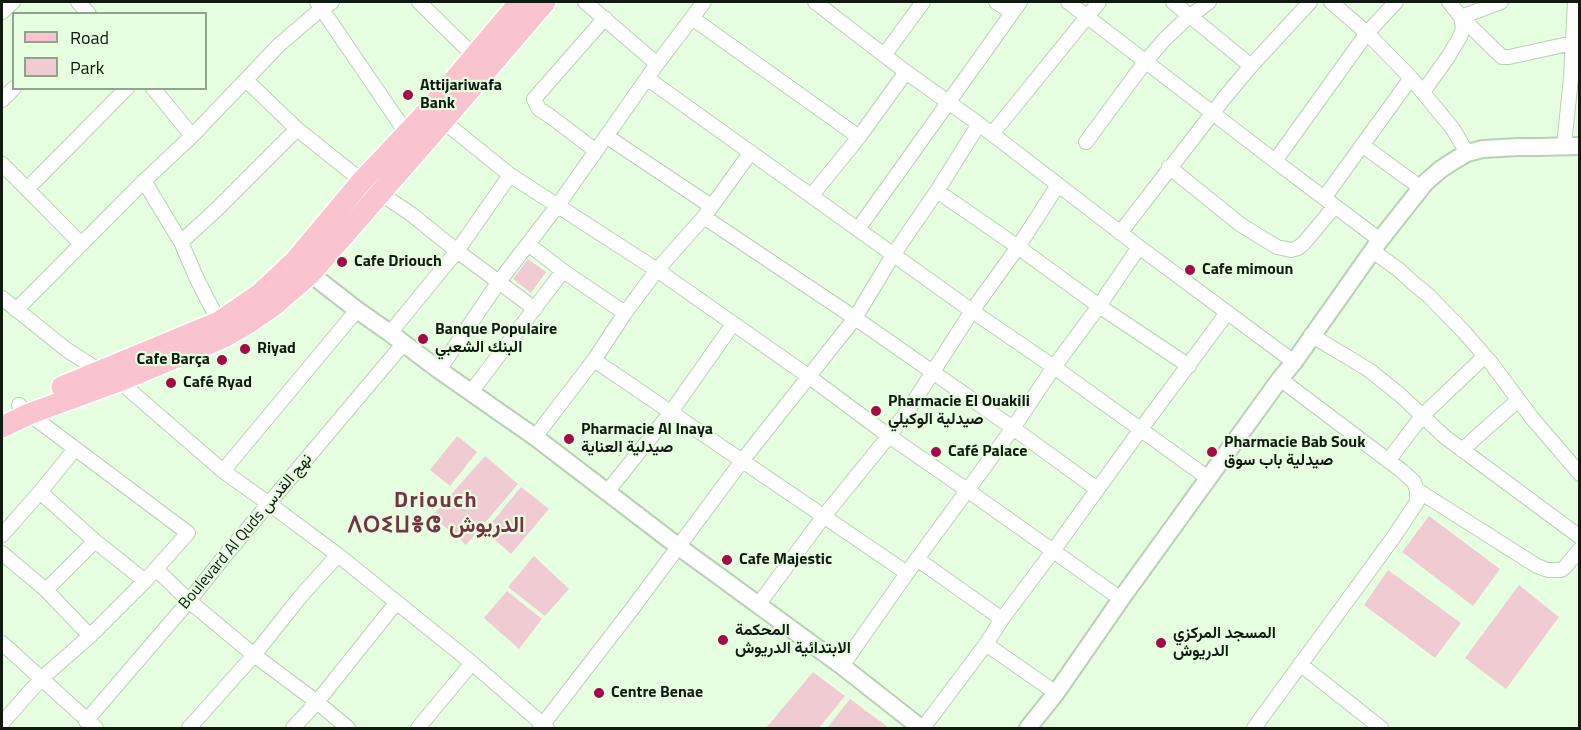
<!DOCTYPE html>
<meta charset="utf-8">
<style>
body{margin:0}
#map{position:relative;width:1581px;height:730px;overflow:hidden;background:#e6ffe1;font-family:"Titillium Web",sans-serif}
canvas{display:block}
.frame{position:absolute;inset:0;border:3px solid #111a10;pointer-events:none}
.legend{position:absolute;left:12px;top:12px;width:195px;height:78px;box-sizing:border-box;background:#e6ffe1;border:2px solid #91a38d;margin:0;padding:8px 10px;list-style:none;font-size:18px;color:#111a10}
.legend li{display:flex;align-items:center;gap:12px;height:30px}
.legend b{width:30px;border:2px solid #91a38d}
</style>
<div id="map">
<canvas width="1581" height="730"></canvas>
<div class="frame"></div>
<ul class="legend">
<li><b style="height:8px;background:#fac4cf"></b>Road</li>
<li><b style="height:16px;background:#f0ccd2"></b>Park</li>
</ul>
</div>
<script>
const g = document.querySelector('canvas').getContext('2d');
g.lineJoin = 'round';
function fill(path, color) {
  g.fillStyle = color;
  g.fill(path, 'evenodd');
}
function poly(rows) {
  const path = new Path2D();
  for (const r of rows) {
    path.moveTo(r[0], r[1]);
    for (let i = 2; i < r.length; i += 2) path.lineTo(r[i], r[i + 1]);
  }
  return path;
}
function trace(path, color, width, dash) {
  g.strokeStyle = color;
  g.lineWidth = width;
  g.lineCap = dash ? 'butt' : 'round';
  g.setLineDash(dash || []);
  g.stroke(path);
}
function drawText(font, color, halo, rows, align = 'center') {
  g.font = font + ' "Titillium Web",Vazirmatn,"Noto Sans Tifinagh",sans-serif';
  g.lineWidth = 4.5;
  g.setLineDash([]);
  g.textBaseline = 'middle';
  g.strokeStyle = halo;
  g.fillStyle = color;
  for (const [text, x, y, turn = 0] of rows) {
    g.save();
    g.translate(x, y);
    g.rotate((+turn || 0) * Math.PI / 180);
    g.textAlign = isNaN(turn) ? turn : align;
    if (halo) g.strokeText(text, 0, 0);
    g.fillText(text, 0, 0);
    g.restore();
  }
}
const green = poly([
 [528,259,546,272,531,293,513,279],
 [457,436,477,452,450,486,430,470],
 [485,456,518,484,466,545,432,516],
 [521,487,549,509,511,554,485,531],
 [1429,516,1500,569,1473,606,1402,552],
 [534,556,569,589,545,616,508,587],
 [1388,570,1461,623,1435,658,1364,605],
 [1519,585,1559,617,1506,689,1465,658],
 [507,591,542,619,519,649,484,618],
 [813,672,845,696,819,728,766,728],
 [850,699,888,727,887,728,827,728]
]);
const minor = poly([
 [78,2,89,14],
 [317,2,407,134],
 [419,2,474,56],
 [585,2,657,64],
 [815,2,906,72,979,124,1139,247,1294,362],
 [996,2,1012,12],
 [1068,2,1275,161,1380,240],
 [1173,2,1251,66],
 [1331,2,1367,33,1411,78,1453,129,1467,153],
 [1501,2,1461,17,1502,57,1509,57,1573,43],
 [2,12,13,2],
 [692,18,859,137],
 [885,54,923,2],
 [648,79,972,311,1054,367,1208,478],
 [246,80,297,129,362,181,411,214,457,251,535,309],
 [153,88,192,136],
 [1423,92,1448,57,1460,37,1463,28,1461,17,1449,2],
 [2,100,14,88],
 [437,116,510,175,657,270,808,376,889,436,967,490,1121,599],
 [992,134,1099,2],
 [606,136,711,206],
 [1086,142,1145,62,1165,39,1185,20,1209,2],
 [1362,145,1421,188],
 [1564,145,1571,78,1575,2],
 [596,151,550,116,539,109,534,99,605,18],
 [1275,161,1367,33,1396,2],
 [2,164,27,189,81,244],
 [1169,167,1241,225,1277,247,1291,250,1298,248,1304,243,1335,206],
 [144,181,181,242,196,277,222,328],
 [27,189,127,88],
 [937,191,1018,247,1099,306,1189,366],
 [812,195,859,137,906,72],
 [1324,198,1411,78],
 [704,217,855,318,1013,428,1097,489],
 [858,229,1020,2],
 [1120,233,1225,97,1251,66,1310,2],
 [181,242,215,211,297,129],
 [528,244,563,271,625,313],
 [1373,251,1399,270,1412,282,1429,296,1465,333,1491,363,1532,418,1580,474],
 [2,298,67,350,100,371,119,381,223,471,268,503,338,555,472,663,547,728],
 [16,310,144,181,192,136,279,45,321,9,332,2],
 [390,333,457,251,510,175],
 [1311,335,1369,370,1399,394,1445,437,1580,537],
 [594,360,907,573],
 [439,370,498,283,558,205,657,64,704,2],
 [471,392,563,271],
 [535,437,594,360,625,313,657,270,704,217,751,152],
 [1462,450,1518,400],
 [1388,461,1422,416,1485,356],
 [223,471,357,310],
 [1417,490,1537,566,1548,570,1561,570,1565,567,1580,549],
 [40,492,95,541,145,581],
 [607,492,671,412,733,324],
 [2,535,40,492,75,449],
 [2,553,46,590],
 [917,559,1002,619],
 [156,569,189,601,254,655,317,702,348,728],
 [758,605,824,516,889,436,909,409,972,311,1018,247,1058,185],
 [90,636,46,590,95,541],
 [2,643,96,728],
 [986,644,1056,693],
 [1300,664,1381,728],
 [842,666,917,559,1013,428,1054,367,1099,306,1139,247],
 [86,721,189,601,223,558,404,343],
 [2,723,41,679,90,636,145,581,188,533,29,414,19,405],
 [189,728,254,655,301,596,338,555],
 [293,728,317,702,396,603],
 [418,728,472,663],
 [540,728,632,609,742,461,855,318,893,255,937,191,979,124],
 [923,728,986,644,1002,619,1053,551,1141,429,1227,313],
 [1254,728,1393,538,1417,502,1417,490,1414,482,1402,471,1280,379]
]);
const tertiary = poly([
 [303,268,357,310,390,333,439,370,535,437,679,547,842,666,921,728],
 [1028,728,1056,693,1121,599,1280,379,1294,362,1380,240,1425,183,1441,169,1455,160,1467,153,1483,149,1518,147,1537,147,1580,146]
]);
const primary = poly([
 [62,387,219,322,260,294,295,261,362,181,429,110,520,2],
 [2,427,29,414,119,381,196,349,226,336,250,322,273,306,310,274,443,121,545,2]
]);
const markers = [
 [408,95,6,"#a30a48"],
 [342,262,6,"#a30a48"],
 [1190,270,6,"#a30a48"],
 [423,339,6,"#a30a48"],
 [245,349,6,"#a30a48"],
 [222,360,6,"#a30a48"],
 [171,383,6,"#a30a48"],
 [876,411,6,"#a30a48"],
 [569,439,6,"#a30a48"],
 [936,452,6,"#a30a48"],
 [1212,452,6,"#a30a48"],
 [727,560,6,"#a30a48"],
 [723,640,6,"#a30a48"],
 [1161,643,6,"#a30a48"],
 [599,693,6,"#a30a48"]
];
const poiNames = [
 ["Attijariwafa",420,86],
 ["Bank",420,104],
 ["Cafe Driouch",354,262],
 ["Cafe mimoun",1202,270],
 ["Banque Populaire",435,330],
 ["البنك الشعبي",435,348],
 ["Riyad",257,349],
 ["Cafe Barça",210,360,"right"],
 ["Café Ryad",183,383],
 ["Pharmacie El Ouakili",888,402],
 ["صيدلية الوكيلي",888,420],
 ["Pharmacie Al Inaya",581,430],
 ["صيدلية العناية",581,448],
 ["Pharmacie Bab Souk",1224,443],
 ["صيدلية باب سوق",1224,461],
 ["Café Palace",948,452],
 ["Cafe Majestic",739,560],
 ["المحكمة",735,631],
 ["الابتدائية الدريوش",735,649],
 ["المسجد المركزي",1173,634],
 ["الدريوش",1173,652],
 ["Centre Benae",611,693]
];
const streetNames = [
 ["Boulevard Al Quds نهج القدس",246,532,-50]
];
const districtNames = [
 ["Driouch",436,502],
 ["ⴷⵔⵉⵡⴻⵛ الدريوش",436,527]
];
fill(green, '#f0ccd2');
trace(minor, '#b8d0b4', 16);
trace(tertiary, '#b8d0b4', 20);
trace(primary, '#fff', 24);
trace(minor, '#fff', 14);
trace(tertiary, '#fff', 16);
trace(primary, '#fac4cf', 21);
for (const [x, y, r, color] of markers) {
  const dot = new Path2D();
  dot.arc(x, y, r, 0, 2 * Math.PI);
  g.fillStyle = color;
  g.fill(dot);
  trace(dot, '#e6ffe1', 2);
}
drawText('bold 16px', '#111a10', '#e6ffe1', poiNames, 'left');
drawText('16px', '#111a10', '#e6ffe1', streetNames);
g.letterSpacing = '1.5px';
drawText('bold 22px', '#783244', '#e6ffe1', districtNames);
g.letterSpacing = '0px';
</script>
